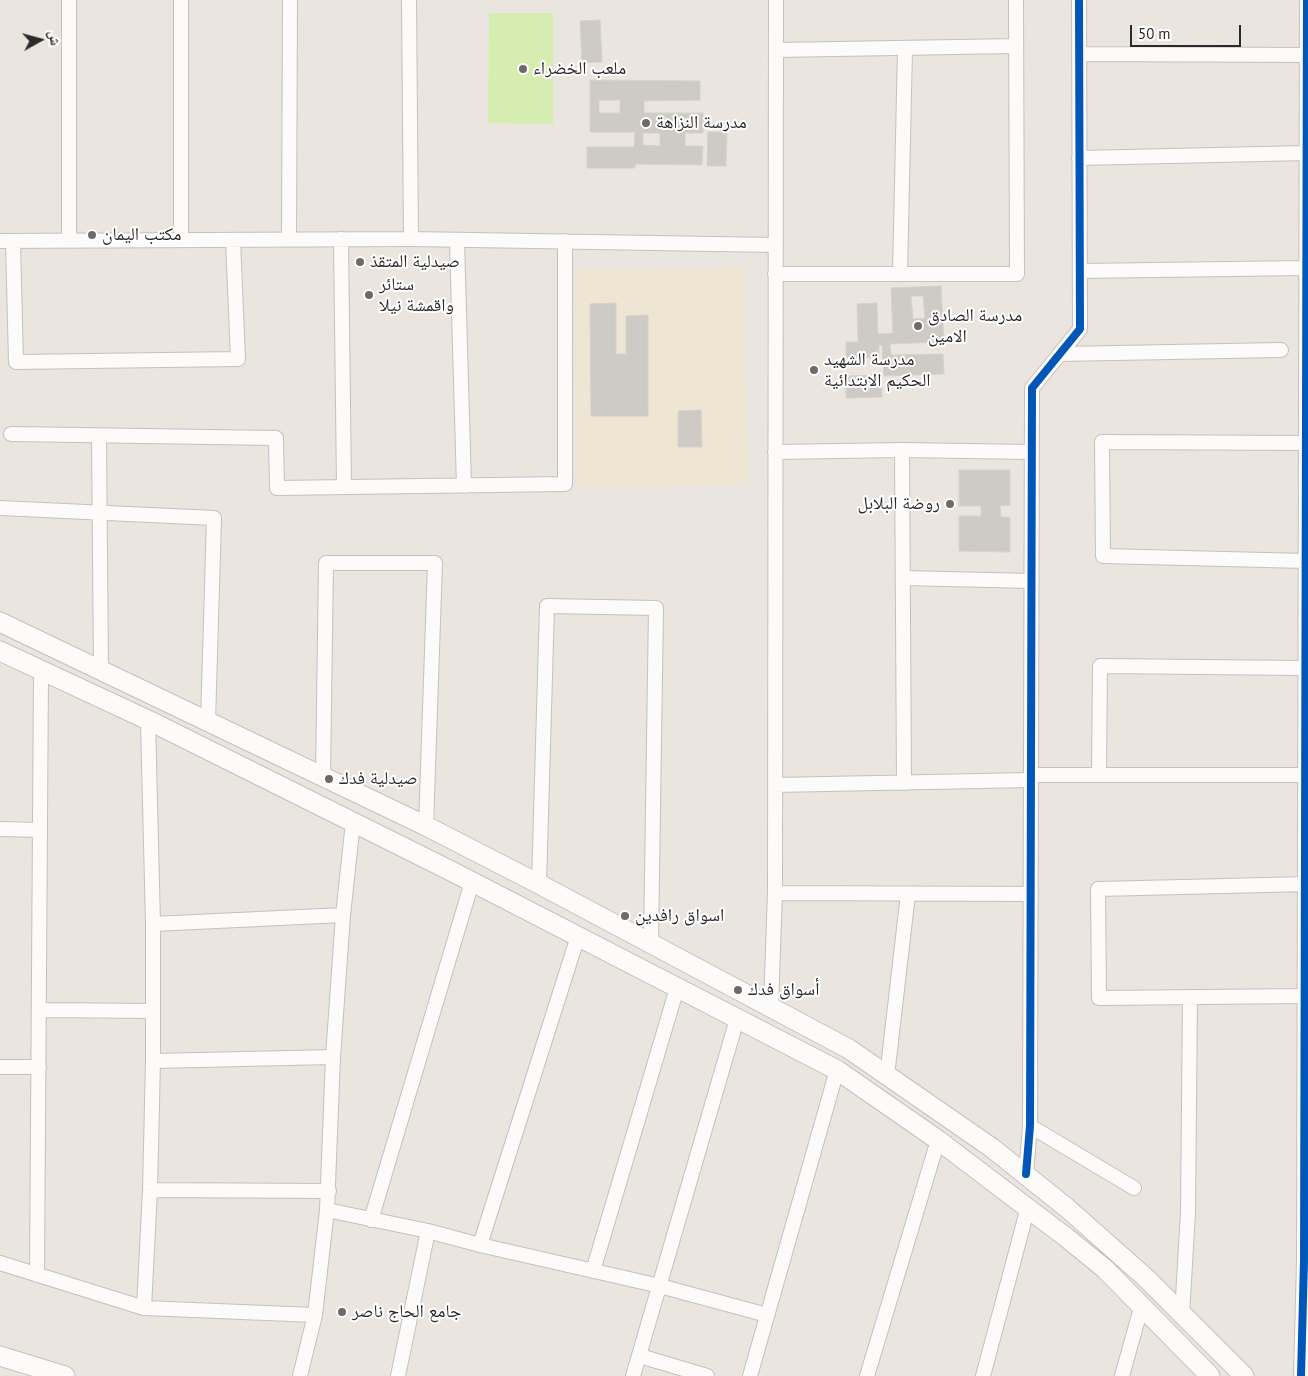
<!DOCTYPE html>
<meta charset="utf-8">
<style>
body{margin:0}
#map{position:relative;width:1308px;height:1376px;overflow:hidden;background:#eae5df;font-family:"PT Sans","Noto Naskh Arabic",sans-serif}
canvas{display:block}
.north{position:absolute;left:15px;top:15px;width:50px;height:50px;-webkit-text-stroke:4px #fff;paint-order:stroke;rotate:83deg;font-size:14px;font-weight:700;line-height:20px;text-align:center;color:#2a2a2a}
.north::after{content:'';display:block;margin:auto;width:18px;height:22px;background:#2a2a2a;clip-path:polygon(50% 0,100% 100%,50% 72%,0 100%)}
.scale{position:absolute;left:1130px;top:25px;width:111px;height:22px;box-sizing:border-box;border:2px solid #2a2a2a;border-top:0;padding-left:6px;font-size:15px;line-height:18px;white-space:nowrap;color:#2a2a2a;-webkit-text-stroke:4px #fff;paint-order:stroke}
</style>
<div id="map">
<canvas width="1308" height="1376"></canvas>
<div class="north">ش</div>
<div class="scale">50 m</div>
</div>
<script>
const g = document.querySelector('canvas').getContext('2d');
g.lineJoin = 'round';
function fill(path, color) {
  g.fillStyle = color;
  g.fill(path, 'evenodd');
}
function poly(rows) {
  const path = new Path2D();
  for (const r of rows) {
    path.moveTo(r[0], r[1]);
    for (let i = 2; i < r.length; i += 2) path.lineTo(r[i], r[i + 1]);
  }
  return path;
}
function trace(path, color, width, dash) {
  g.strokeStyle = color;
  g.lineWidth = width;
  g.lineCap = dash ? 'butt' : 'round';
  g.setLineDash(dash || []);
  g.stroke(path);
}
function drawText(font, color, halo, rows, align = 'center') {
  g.font = font + ' "PT Sans","Noto Naskh Arabic",sans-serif';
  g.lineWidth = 4;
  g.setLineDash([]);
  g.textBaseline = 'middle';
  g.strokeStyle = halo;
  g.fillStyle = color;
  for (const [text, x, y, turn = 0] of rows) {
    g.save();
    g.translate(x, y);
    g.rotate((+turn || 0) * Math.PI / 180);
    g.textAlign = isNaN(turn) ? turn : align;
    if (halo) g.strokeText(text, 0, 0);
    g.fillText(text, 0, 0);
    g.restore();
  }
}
const education = poly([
 [744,268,748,485,576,487,575,269]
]);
const pitch = poly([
 [489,13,553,13,553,124,488,123]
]);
const building = poly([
 [600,20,602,62,582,63,580,21,600,20],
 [590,80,700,81,700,100,644,101,644,113,703,113,703,133,685,133,685,146,703,146,702,165,635,164,635,168,587,168,587,147,634,147,635,132,590,132,590,80],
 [599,100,620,100,620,113,599,113,599,100],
 [643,133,660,133,660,146,643,145,643,133],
 [708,132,727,132,726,166,707,166,708,132],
 [941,286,944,342,890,344,891,355,943,354,944,374,884,376,882,345,879,345,879,357,846,358,846,342,858,342,857,304,877,303,878,334,893,333,891,288,941,286],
 [911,296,923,296,925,318,913,319,911,296],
 [616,303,616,354,626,354,626,316,648,315,648,416,591,416,590,304,616,303],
 [881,375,882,397,846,398,846,376,881,375],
 [701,410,702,447,678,447,678,411,701,410],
 [959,470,1010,470,1010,505,1000,506,1001,517,1010,517,1010,552,959,551,959,516,981,516,981,506,959,506,959,470]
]);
const minor = poly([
 [69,0,69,239],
 [181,0,181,240],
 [409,0,411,239],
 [776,50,1016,46],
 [1079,54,1307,55],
 [1079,158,1308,153],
 [289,239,290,0],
 [341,239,344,487],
 [0,241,411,239,775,245],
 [13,241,16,362,238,359,233,240],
 [457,241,464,486],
 [1080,271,1306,268],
 [775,274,1017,274,1016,0],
 [900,274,905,48],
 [1060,354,1281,350],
 [11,434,276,438,277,488,565,484,565,241],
 [99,436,101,670],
 [902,450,904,783],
 [775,452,902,450,1032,452],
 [0,508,214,518,208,722],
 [1306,561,1103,556,1102,442,1306,443],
 [903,578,1032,581],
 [1099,774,1100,666,1305,668],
 [1031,775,1305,775],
 [323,777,326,563,435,563,426,826],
 [775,785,1031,780],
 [0,829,40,830],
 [539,884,547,606,656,608,651,943],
 [775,893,1031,894],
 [153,924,343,915],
 [1305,996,1099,998,1098,889,1308,884],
 [771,1006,775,893,776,0],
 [40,1010,153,1011],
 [153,1061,333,1057],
 [0,1067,39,1067],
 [887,1076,908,894],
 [1030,1126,1134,1188],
 [1026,1174,1030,1126,1032,388,1080,329,1079,0],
 [150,1190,329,1191],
 [327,1210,428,1231,480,1245,660,1286,767,1315],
 [371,1220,472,882],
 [480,1245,578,936],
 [0,1263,144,1308,315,1315],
 [593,1271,677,988],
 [37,1275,41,672],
 [144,1308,150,1190,153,1061,153,924,148,720],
 [1182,1315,1188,1212,1190,998],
 [640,1356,707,1376],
 [300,1376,315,1315,327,1210,333,1057,343,915,353,822],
 [398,1376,428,1231],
 [633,1376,737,1019],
 [750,1376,837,1070],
 [867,1376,938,1140],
 [983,1376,1028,1207],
 [1122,1376,1141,1308],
 [1301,1376,1304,1261,1307,0]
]);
const secondary = poly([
 [0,622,426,826,539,884,849,1049,992,1148,1067,1208,1146,1278,1244,1376],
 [0,651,148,720,453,872,837,1070,938,1140,1067,1238,1105,1269,1210,1376],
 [0,1356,65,1376]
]);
const cycleway = poly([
 [1026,1174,1030,1126,1032,388,1080,329,1079,0],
 [1301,1376,1304,1261,1307,0]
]);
const markers = [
 [523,69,5,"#6d6b69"],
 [646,123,5,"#6d6b69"],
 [92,235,5,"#6d6b69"],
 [360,262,5,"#6d6b69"],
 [369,295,5,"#6d6b69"],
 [918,326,5,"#6d6b69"],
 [814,370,5,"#6d6b69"],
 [950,504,5,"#6d6b69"],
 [329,779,5,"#6d6b69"],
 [625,916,5,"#6d6b69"],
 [738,990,5,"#6d6b69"],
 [342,1312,5,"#6d6b69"]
];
const poiNames = [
 ["ملعب الخضراء",533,69],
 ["مدرسة النزاهة",656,123],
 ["مكتب اليمان",102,235],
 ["صيدلية المتقذ",370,262],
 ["ستائر",379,285],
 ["واقمشة نيلا",379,306],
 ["مدرسة الصادق",928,316],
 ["الامين",928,337],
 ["مدرسة الشهيد",824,360],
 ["الحكيم الابتدائية",824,381],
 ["روضة البلابل",940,504,"right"],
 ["صيدلية فدك",339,779],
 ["اسواق رافدين",635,916],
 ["أسواق فدك",748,990],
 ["جامع الحاج ناصر",352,1312]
];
fill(education, '#eee5d2');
fill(pitch, '#d6edb1');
fill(building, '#cecbc6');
trace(building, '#d5d1cb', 1);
trace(minor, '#c3c1c1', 16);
trace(secondary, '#c3c1c1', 21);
trace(minor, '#fcfbfa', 14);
trace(secondary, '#fcfbfa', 19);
trace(cycleway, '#0057b8', 8);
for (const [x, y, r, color] of markers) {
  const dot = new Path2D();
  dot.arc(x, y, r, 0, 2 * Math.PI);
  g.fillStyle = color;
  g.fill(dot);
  trace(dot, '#fff', 2);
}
drawText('18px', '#2a2a2a', '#fff', poiNames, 'left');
</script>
